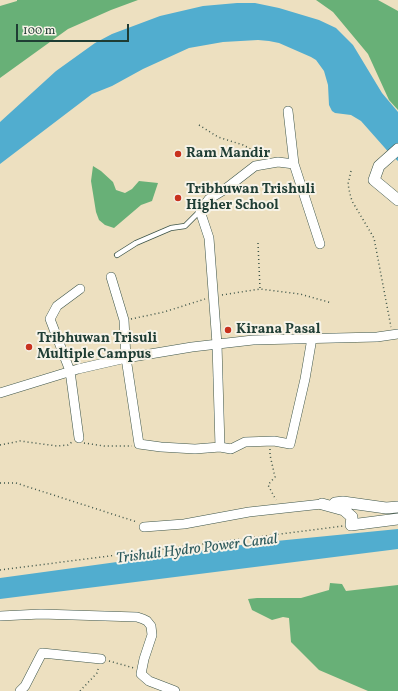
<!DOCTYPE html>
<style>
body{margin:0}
#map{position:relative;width:398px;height:691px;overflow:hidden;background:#ede0c0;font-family:Vollkorn,serif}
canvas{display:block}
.scale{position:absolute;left:16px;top:24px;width:113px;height:18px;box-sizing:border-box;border:2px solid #1f3d34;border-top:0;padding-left:5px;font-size:12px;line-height:14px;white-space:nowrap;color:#1f3d34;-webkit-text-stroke:3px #f7f3e8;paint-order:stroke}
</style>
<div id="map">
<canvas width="398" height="691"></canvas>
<div class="scale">100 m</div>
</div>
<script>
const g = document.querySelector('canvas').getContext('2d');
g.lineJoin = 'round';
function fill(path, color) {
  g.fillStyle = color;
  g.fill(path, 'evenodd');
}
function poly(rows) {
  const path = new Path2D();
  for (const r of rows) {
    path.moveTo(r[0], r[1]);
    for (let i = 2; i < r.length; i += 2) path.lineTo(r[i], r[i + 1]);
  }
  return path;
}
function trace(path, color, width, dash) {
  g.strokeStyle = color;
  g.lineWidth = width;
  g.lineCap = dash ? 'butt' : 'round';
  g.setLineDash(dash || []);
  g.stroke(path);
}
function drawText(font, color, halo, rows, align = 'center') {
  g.font = font + ' Vollkorn,serif';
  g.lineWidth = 4;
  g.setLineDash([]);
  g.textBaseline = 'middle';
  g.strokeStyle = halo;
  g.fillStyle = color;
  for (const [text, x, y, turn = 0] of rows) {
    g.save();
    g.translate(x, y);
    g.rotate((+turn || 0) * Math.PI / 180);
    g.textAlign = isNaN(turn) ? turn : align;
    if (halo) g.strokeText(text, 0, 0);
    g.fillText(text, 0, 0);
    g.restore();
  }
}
const forest = poly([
 [17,0,138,0,111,10,68,29,0,78,0,6,17,1],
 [316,0,378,0,398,11,398,110,389,100,368,54,333,12],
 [93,166,101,171,113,182,116,190,125,193,132,189,139,181,158,183,152,201,141,205,114,228,105,225,99,220,96,212,91,181],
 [330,583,342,584,346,591,398,585,398,691,368,691,319,670,291,642,289,618,283,617,272,620,252,610,248,599,257,598,301,598,329,590]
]);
const water = poly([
 [237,3,255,3,279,8,319,20,336,28,353,45,382,93,398,112,398,161,392,156,361,121,351,115,335,113,332,111,329,105,328,85,324,71,316,60,311,57,279,43,269,41,258,40,223,42,189,48,143,69,112,86,92,94,0,164,0,122,56,71,95,43,112,34,160,16,203,6],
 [398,529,398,549,0,599,0,578,256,543]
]);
const path = poly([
 [199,125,218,137,243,145,264,156],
 [351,171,348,184,350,194,352,201,374,238,391,327],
 [258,243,260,289],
 [222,295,260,289,300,294,332,303],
 [131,319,164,312,205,299],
 [84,443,104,446,132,446],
 [0,445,20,441,57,446,68,445,72,442],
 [270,449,270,455,275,477,268,485,276,500],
 [0,483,16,483,137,522],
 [0,570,343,526],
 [109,661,134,668],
 [80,691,97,673,99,666]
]);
const service = poly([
 [117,255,136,243,171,228,185,226,200,211]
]);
const minor = poly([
 [288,111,294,164],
 [111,277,124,320,126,358,139,444,161,447,195,449,220,447],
 [312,338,305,379,290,444,274,441,245,442,231,449,220,447,217,344,209,238,200,211,209,199,224,190,255,166,278,162,294,164,320,244],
 [0,393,78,369,126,358,192,347,253,340,377,337,398,334],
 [79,438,70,371,50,319,57,306,80,289],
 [144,527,184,524,249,512,322,504],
 [0,616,41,614,137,617,143,619,147,621,151,626,152,635,144,659,141,674,149,681,175,691],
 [20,691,25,686,42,653,101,659]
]);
const tertiary = poly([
 [398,149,379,166,374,180,398,200],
 [335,503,343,502,386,508,398,507],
 [322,504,344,510,352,517,351,525,398,519]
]);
const markers = [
 [178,154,4,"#c8321e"],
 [178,198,4,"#c8321e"],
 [228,330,4,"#c8321e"],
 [29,347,4,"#c8321e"]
];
const poiNames = [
 ["Ram Mandir",186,154],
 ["Tribhuwan Trishuli",186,190],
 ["Higher School",186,206],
 ["Kirana Pasal",236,330],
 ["Tribhuwan Trisuli",37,339],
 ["Multiple Campus",37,355]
];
const waterNames = [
 ["Trishuli Hydro Power Canal",197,550,-7]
];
fill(forest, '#68b077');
fill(water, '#51adcf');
trace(service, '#3e5549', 6);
trace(minor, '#3e5549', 10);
trace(tertiary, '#3e5549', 12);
trace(path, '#3e5549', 1.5, [1, 3]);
trace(service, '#fff', 4.5);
trace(minor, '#fff', 9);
trace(tertiary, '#fff', 11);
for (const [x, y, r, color] of markers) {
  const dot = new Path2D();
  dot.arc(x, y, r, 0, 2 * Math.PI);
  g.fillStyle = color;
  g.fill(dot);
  trace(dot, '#f7f3e8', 1.5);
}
drawText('bold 14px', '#1f3d34', '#f7f3e8', poiNames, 'left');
drawText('italic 15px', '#2c595b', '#f7f3e8', waterNames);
</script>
